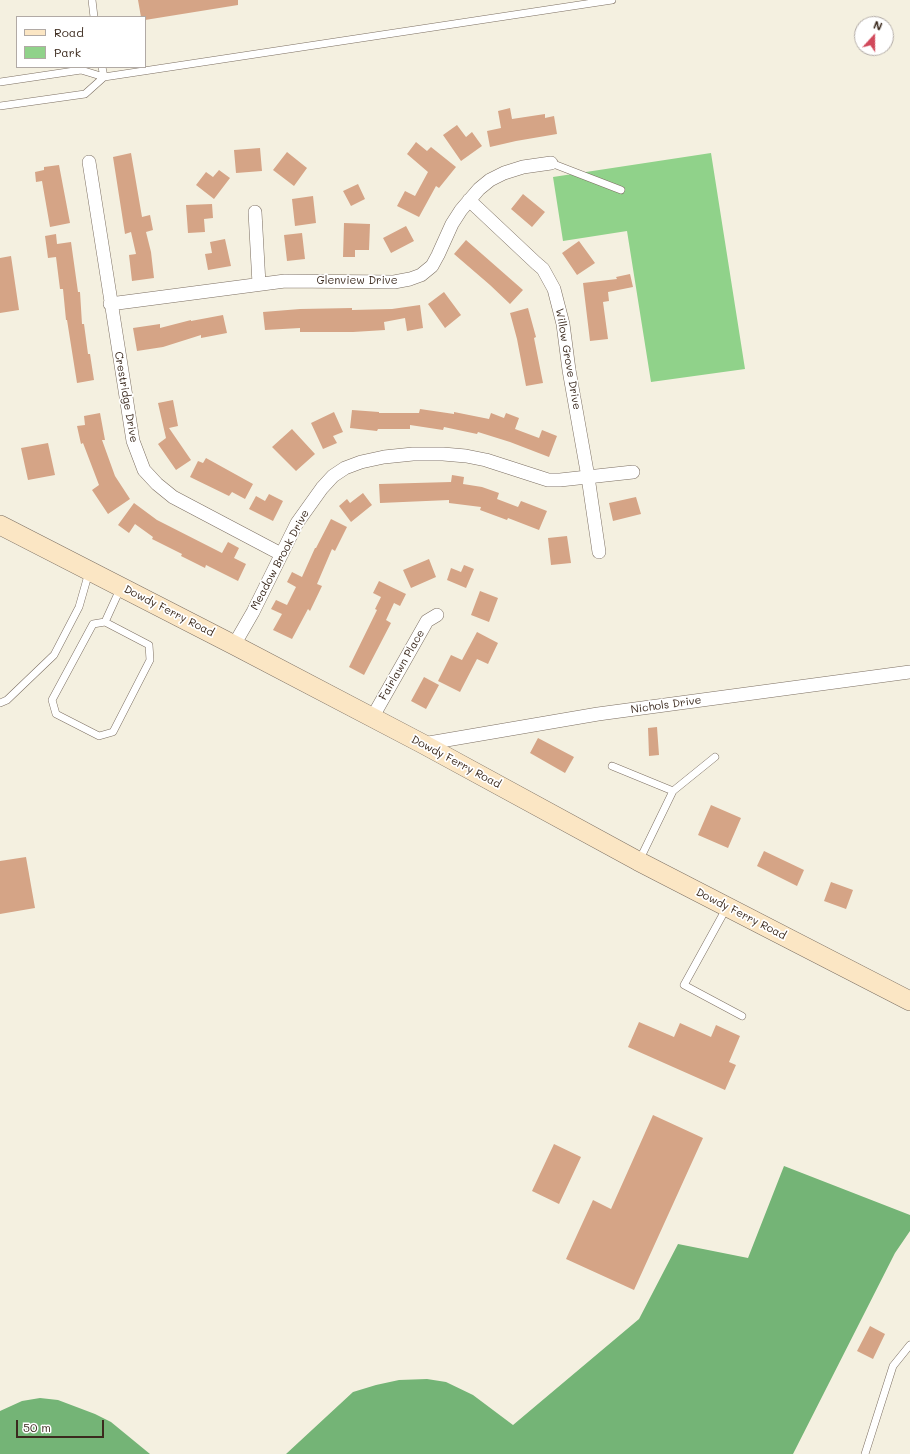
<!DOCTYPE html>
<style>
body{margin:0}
#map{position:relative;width:910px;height:1454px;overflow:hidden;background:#f4f0e0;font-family:Mali,sans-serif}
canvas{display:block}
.legend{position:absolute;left:16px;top:16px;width:130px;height:52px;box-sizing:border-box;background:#fff;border:1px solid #b1aaa5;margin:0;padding:5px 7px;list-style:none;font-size:12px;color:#3b2a1e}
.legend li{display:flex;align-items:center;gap:8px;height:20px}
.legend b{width:20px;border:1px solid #b1aaa5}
.north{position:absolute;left:854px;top:16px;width:40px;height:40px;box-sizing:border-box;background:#fff;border:1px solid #b1aaa5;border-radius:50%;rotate:21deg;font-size:11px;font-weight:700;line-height:16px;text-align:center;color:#3b2a1e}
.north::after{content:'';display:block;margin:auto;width:14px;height:18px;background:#d1495b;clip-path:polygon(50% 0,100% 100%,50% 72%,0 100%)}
.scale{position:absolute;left:16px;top:1420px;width:88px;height:18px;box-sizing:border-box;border:2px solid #3b2a1e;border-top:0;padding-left:5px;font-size:12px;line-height:14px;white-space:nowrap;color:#3b2a1e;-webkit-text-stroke:3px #fff;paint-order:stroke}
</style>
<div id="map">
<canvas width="910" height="1454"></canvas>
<ul class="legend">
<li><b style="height:5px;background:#fbe6c4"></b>Road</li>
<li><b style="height:11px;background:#90d28a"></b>Park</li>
</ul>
<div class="north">N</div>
<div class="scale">50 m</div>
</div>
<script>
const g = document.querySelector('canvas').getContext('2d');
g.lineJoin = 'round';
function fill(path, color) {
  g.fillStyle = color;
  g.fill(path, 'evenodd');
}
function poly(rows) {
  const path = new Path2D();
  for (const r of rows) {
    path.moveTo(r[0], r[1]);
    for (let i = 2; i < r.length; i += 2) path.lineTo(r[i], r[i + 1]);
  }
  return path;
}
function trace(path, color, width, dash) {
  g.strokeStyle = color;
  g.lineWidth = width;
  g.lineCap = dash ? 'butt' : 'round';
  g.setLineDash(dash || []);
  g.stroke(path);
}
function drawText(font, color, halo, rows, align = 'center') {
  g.font = font + ' Mali,sans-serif';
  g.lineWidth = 3.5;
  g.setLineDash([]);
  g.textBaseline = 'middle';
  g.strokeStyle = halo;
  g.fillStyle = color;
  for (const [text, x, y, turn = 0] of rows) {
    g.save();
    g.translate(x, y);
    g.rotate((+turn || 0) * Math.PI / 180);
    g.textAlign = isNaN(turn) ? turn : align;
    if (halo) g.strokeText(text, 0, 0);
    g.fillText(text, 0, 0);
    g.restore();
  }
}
const green = poly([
 [711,153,745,369,651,382,627,231,563,241,553,177]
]);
const forest = poly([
 [784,1166,910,1215,910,1231,895,1253,793,1454,286,1454,353,1392,376,1385,399,1380,427,1379,446,1382,473,1395,513,1425,639,1319,678,1244,748,1258],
 [40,1398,58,1400,95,1414,111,1422,150,1454,0,1454,0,1411,22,1401]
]);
const building = poly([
 [138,0,238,0,238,5,145,20,145,17,141,17],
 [510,108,512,119,545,114,545,118,554,116,557,134,516,141,490,147,487,131,501,128,498,111],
 [457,125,466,137,472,132,482,146,461,161,443,135],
 [416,142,427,151,431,147,456,167,439,188,436,186,419,217,397,206,405,191,415,196,428,172,407,154],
 [260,148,262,171,236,173,234,150],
 [287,152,307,168,294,186,273,170],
 [131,153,142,217,150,215,153,230,146,232,151,252,154,278,132,281,129,255,136,254,131,232,125,234,113,157],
 [59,165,70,223,50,227,42,181,36,182,35,172,44,170,44,167],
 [219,170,230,178,214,199,196,185,206,172,213,177],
 [358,184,365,199,351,206,343,191],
 [523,194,545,212,532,227,511,209],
 [313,196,316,223,295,226,292,199],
 [212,204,213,218,204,219,205,232,188,233,186,205],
 [344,223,370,224,369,250,355,250,355,257,343,257],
 [406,226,414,241,391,253,383,238],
 [302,233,305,259,287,261,284,235],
 [56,234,57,244,71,242,78,292,80,292,82,324,84,324,88,354,90,354,94,380,77,383,67,320,66,320,63,289,60,289,56,257,48,258,45,236],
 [225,239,231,266,208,270,205,254,212,253,210,242],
 [466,240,523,290,510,304,490,285,454,254],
 [579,241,595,263,577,275,562,253],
 [11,256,19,310,0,313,0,258],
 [630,274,633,287,608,292,609,301,603,302,608,339,590,341,583,283,617,279,616,277],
 [444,292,461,315,445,328,428,304],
 [420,305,423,328,407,331,405,318,384,322,385,330,353,332,300,332,300,328,265,330,263,312,300,309,352,308,352,310,392,309],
 [528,308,536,337,534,338,543,383,526,386,517,339,510,313],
 [223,315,227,333,201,338,201,335,163,347,137,351,133,328,160,324,160,328,191,320,191,321],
 [173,400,178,426,169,428,191,460,176,470,158,444,166,438,158,403],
 [420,409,454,414,454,412,489,419,491,413,504,418,506,413,519,418,515,429,539,438,542,430,557,436,549,457,510,442,478,432,477,434,444,427,443,430,410,425,410,429,378,429,377,431,350,428,352,410,379,412,379,413,419,413],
 [334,412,343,432,333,436,337,443,323,449,311,423],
 [100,413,105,440,102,440,115,476,130,499,108,514,92,490,99,485,83,443,81,444,77,426,85,425,84,416],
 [292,429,315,454,296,471,272,447],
 [48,443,55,475,28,480,21,448],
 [206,458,253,484,245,499,232,492,229,496,190,477,198,461,203,463],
 [452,475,464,477,463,484,482,487,499,493,497,499,518,507,521,501,547,511,539,530,508,518,507,520,480,510,481,507,449,503,449,500,380,503,379,484,451,482],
 [363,493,372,505,351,522,339,506,347,499,350,503],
 [269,494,283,501,273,521,249,509,256,496,265,501],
 [636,497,641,514,613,521,609,503],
 [134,503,157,520,222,553,228,542,239,548,234,558,246,564,238,581,206,565,205,568,181,556,182,554,152,539,153,537,135,524,129,533,118,525],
 [331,519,347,527,335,551,332,549,317,584,322,586,310,611,308,609,292,639,273,630,282,614,271,609,276,600,287,605,296,587,287,582,292,572,302,577,315,548,316,548],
 [567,536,571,563,551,565,548,538],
 [429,559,436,577,411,588,403,570],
 [464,565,474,569,466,588,447,580,451,568,461,572],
 [379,581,406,594,400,606,394,603,386,620,391,623,364,675,349,667,377,610,375,609,381,597,373,593],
 [480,591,498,598,489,622,471,615],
 [477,632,498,643,488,664,477,659,460,692,438,681,451,655,462,660],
 [424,677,439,685,426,709,411,701],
 [657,727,659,755,649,756,648,728],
 [538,738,574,757,565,773,530,753],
 [711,805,741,818,728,848,698,835],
 [764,851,804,870,797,886,757,866],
 [26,857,35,908,0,914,0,861],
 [831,882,853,890,846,909,824,901],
 [639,1022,674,1037,680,1023,711,1037,716,1025,740,1036,729,1062,736,1065,725,1090,628,1047],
 [653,1115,703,1138,634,1290,566,1259,593,1200,611,1209],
 [554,1144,581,1157,559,1204,532,1191],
 [870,1326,885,1334,873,1359,857,1351]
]);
const lane = poly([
 [92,0,94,17],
 [102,67,104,77,612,0],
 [0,82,81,70,104,77,85,94,0,106],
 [551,163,621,190],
 [105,622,149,645,150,660,113,732,99,736,56,714,52,700,93,624,105,622,121,587],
 [0,703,7,700,54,655,79,607,89,572],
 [612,766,673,791],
 [639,861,673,791,715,757],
 [727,907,684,985,742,1016],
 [865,1454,893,1366,910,1345]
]);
const street = poly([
 [89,162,133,441,144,470,157,484,173,497,281,554],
 [469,200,536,263,543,269,554,289,563,324,569,370,588,477,599,552],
 [255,212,259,284],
 [110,304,285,281,394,282,410,279,421,275,432,266,438,255,452,224,461,210,479,189,490,180,504,173,523,167,551,163],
 [234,645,253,612,297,523,322,488,333,476,345,468,361,462,384,457,413,454,443,454,466,456,486,460,548,480,560,480,633,472],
 [372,718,427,621,437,615],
 [423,744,598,714,910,672]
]);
const secondary = poly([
 [0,525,234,645,423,744,638,861,910,1001]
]);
const streetNames = [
 ["Glenview Drive",357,281],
 ["Willow Grove Drive",568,359,80],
 ["Crestridge Drive",126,397,80],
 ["Meadow Brook Drive",280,560,-62],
 ["Dowdy Ferry Road",169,611,27],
 ["Fairlawn Place",402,665,-60],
 ["Nichols Drive",666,705,-8],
 ["Dowdy Ferry Road",456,762,28],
 ["Dowdy Ferry Road",741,914,27]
];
fill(green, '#90d28a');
fill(forest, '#74b476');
fill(building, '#d5a486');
trace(lane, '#7c6f62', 8);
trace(street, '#7c6f62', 14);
trace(secondary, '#7c6f62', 20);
trace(lane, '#fff', 7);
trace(street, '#fff', 13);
trace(secondary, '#fbe6c4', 19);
drawText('11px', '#3b2a1e', '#fff', streetNames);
</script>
